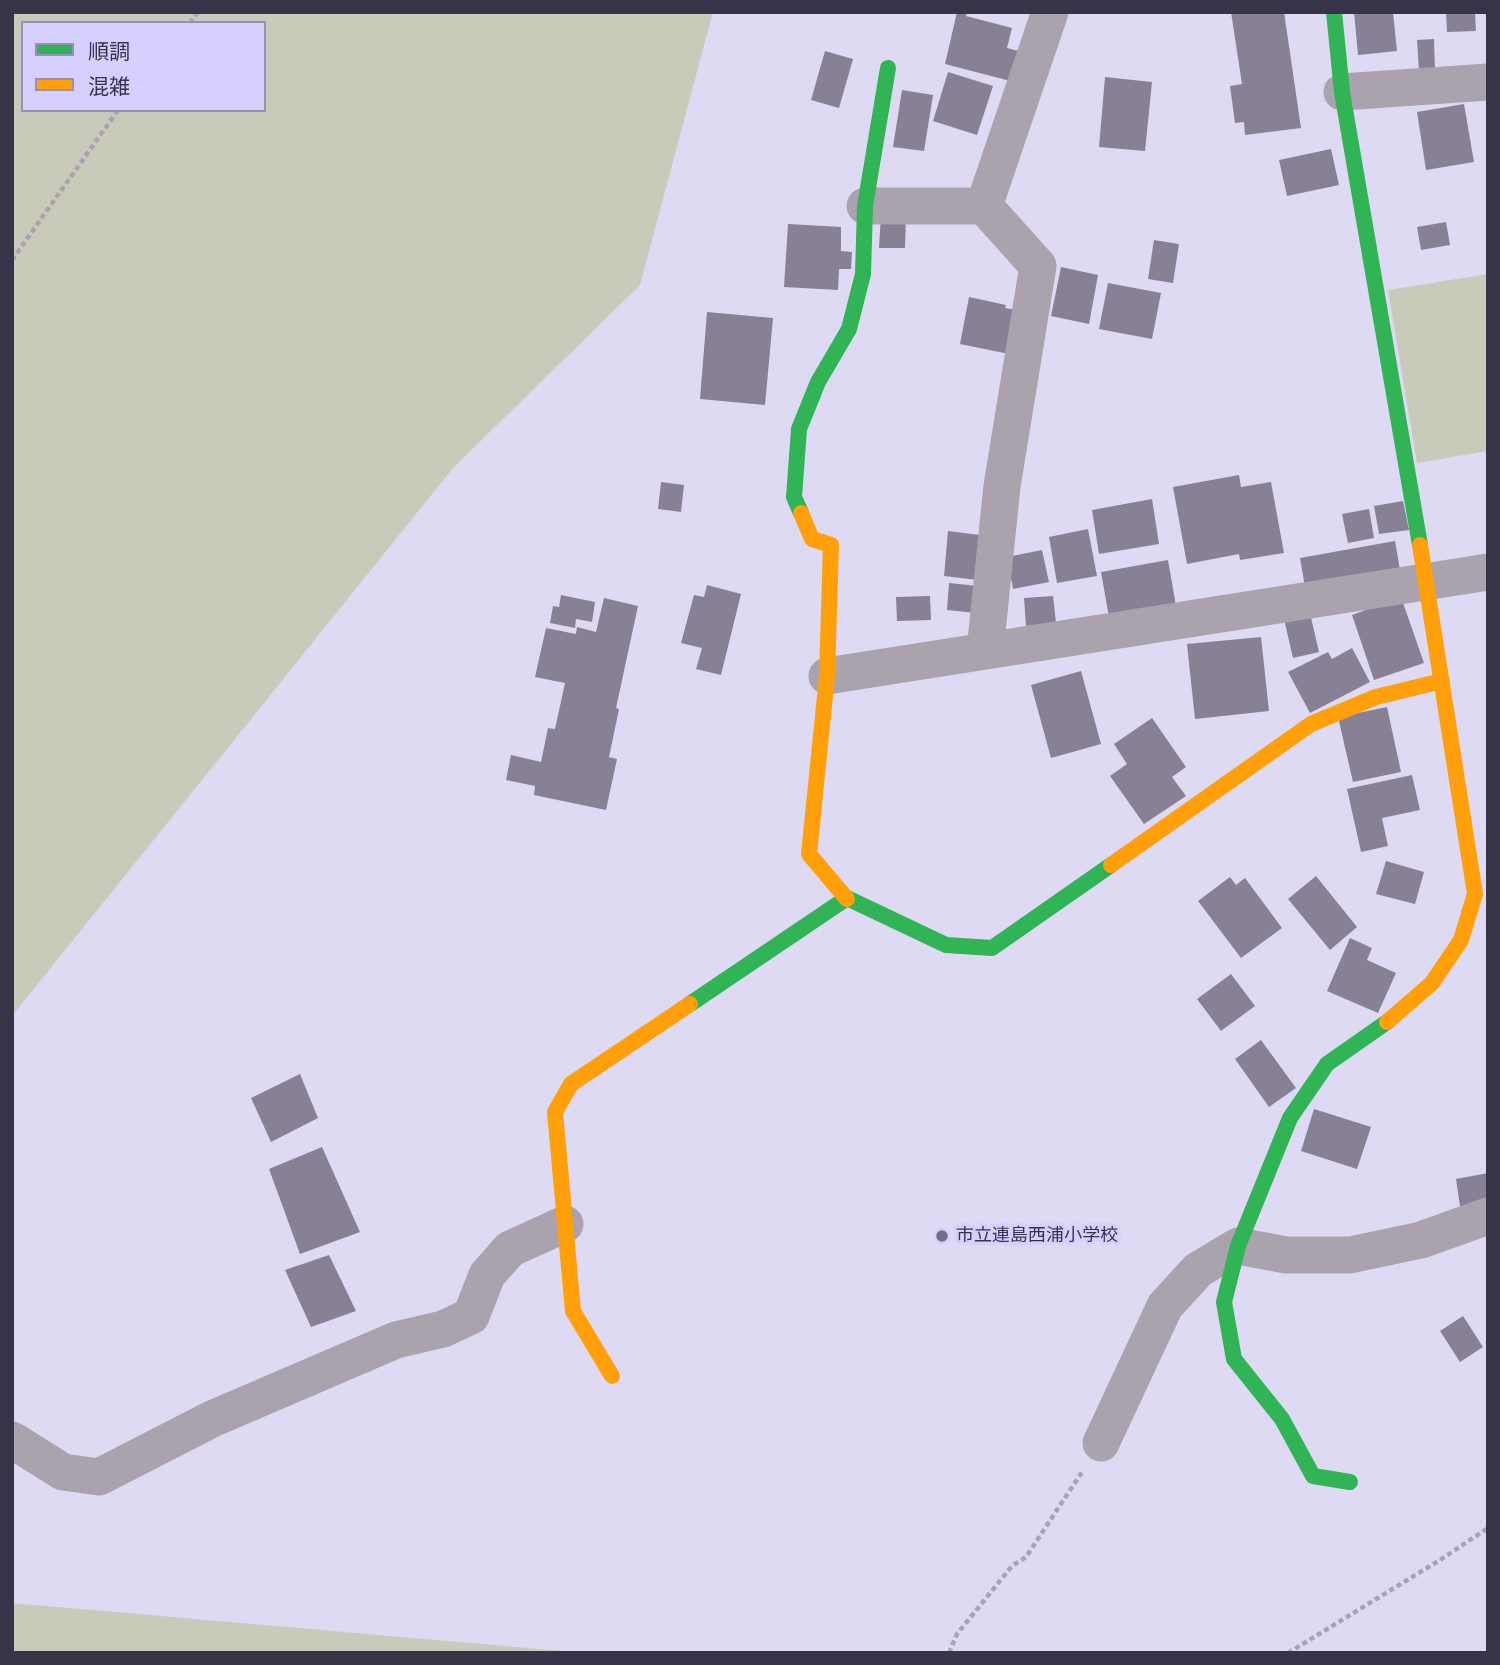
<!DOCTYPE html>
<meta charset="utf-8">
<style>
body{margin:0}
#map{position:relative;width:1500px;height:1665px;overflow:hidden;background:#dedaf4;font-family:Signika,"Noto Sans JP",sans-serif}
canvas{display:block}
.frame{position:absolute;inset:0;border:14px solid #37344a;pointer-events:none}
.legend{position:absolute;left:21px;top:21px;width:245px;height:91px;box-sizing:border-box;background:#d6d0fe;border:2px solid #9692b6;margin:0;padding:9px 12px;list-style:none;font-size:21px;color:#37344a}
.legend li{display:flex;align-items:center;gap:14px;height:35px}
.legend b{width:35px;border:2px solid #9692b6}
</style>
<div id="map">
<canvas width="1500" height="1665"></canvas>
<div class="frame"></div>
<ul class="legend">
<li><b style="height:9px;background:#30b455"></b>順調</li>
<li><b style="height:9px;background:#ff9f0a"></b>混雑</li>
</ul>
</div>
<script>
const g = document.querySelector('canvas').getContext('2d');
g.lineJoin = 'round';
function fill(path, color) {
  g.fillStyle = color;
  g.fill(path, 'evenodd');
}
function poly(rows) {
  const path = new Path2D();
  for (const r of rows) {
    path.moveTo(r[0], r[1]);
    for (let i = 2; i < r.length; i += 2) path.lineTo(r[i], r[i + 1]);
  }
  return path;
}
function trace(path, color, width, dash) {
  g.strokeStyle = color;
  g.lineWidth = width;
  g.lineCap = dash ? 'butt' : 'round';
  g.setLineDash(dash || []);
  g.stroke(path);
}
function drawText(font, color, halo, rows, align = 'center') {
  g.font = font + ' Signika,"Noto Sans JP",sans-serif';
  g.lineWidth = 7;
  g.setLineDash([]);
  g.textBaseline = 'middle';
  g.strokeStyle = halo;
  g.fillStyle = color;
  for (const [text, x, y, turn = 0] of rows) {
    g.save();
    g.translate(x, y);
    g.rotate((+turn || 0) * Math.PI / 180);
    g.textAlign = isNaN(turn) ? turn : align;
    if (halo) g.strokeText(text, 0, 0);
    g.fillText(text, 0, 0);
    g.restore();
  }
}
const green = poly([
 [12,12,713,12,640,285,453,468,12,1016],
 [23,23,264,23,264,110,23,110],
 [1488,274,1488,451,1417,463,1388,290],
 [12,1603,585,1653,12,1653]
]);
const building = poly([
 [957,12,967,12,966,16,1012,28,1007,48,1026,53,1018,83,945,64],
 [1231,12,1284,12,1301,128,1245,135,1244,122,1235,123,1230,86,1242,84],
 [1354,12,1393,12,1397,51,1358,55],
 [1446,12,1475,12,1476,31,1447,32],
 [1434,39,1435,70,1419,71,1417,40],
 [825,51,853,59,839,108,811,100],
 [948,72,993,86,977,135,933,121],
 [1105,77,1152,82,1145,151,1099,147],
 [902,90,933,95,924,151,893,147],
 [1464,104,1474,162,1426,170,1417,112],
 [1331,149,1339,185,1287,196,1279,160],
 [881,214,906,216,905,248,879,248],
 [1446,222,1450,245,1421,250,1417,227],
 [788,224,841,227,841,251,852,252,851,269,839,269,838,290,784,287],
 [1154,240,1179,244,1173,283,1148,279],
 [1061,267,1098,275,1089,324,1051,316],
 [1108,283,1161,293,1152,339,1099,329],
 [969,297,1006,305,1005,308,1028,312,1019,356,960,344],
 [707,312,773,318,765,405,700,399],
 [1239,475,1241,487,1271,482,1284,553,1240,560,1239,554,1187,564,1173,487],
 [661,482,684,485,681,512,658,509],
 [1152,499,1159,544,1099,554,1092,510],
 [1403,501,1409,530,1379,534,1374,506],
 [1369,509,1374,538,1348,543,1342,514],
 [1088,529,1097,576,1057,583,1049,537],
 [948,531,980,535,986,581,944,576],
 [1395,541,1400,570,1305,587,1300,558],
 [1042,550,1049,582,1013,589,1007,557],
 [1168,560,1176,606,1109,617,1101,572],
 [949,583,988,587,985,614,947,610],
 [707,585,741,594,721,675,696,669,702,648,681,643,694,595,704,597],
 [561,595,595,602,592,622,576,619,575,628,550,623,553,606,559,607],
 [930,596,931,620,897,621,896,597],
 [1053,596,1056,623,1026,626,1024,598],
 [1401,597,1424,663,1374,680,1352,615],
 [604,598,638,606,616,708,619,709,609,757,617,759,606,810,534,795,535,786,506,780,511,755,541,762,548,728,555,729,565,683,535,677,546,628,576,634,577,627,596,632],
 [1310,613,1319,652,1293,658,1284,619],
 [1261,637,1269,711,1195,719,1187,644],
 [1352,648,1370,682,1310,713,1288,672,1328,652,1332,659],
 [1081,671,1101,744,1051,758,1031,685],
 [1387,707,1401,772,1353,782,1338,717],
 [1152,718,1186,767,1172,777,1186,796,1144,824,1110,776,1127,764,1114,744],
 [1412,775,1420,810,1382,818,1388,846,1361,852,1347,789],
 [1386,861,1424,872,1415,904,1376,894],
 [1316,876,1357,927,1330,950,1288,899],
 [1230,877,1236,885,1245,878,1282,928,1241,958,1198,901],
 [1350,938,1372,948,1367,960,1396,973,1378,1013,1327,991],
 [1231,974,1255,1006,1221,1031,1197,999],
 [1261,1040,1296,1088,1269,1107,1235,1059],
 [300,1074,318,1118,271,1142,251,1098],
 [1314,1109,1371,1127,1357,1169,1301,1151],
 [322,1147,360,1232,300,1254,269,1169],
 [1488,1173,1488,1208,1461,1213,1456,1179],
 [329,1255,356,1311,311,1327,285,1270],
 [1463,1316,1483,1347,1460,1362,1440,1331]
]);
const path = poly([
 [190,23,198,12],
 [12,260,118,110],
 [949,1653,957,1634,1012,1566,1026,1557,1082,1472],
 [1288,1653,1440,1560,1488,1528]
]);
const street = poly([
 [1342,92,1488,82],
 [865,206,984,206,1038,266,1002,486,985,651],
 [984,206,1050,12],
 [827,676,1488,572],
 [12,1440,63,1472,99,1477,212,1419,396,1340,443,1329,471,1316,487,1275,510,1249,565,1224],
 [1101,1443,1165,1306,1198,1270,1238,1246,1286,1255,1350,1255,1421,1240,1488,1216]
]);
const fast = poly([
 [1334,12,1342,92,1420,545],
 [801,513,794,497,799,429,818,382,849,329,863,274,865,206,888,68],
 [690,1004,847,898,946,945,992,948,1111,865],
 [1350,1482,1313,1476,1282,1419,1234,1359,1224,1302,1238,1246,1290,1118,1327,1064,1387,1022]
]);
const slow = poly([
 [801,513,812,539,831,545,827,676,809,854,847,899],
 [1111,865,1311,724,1376,697,1442,681],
 [1387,1022,1432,983,1461,940,1475,894,1420,545],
 [612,1376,573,1311,555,1112,571,1084,690,1004]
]);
const markers = [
 [942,1236,7,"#716e86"]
];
const poiNames = [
 ["市立連島西浦小学校",956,1236]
];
fill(green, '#cacabb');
fill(building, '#888195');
trace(path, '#a8a3ae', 4.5, [5, 3.5]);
trace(street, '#aaa3ad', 37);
trace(fast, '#30b455', 16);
trace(slow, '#ff9f0a', 16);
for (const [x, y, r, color] of markers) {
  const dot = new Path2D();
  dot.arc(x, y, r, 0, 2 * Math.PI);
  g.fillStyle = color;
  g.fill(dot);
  trace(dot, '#d6d0fe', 2.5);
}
drawText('18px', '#37344a', '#d6d0fe', poiNames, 'left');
</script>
